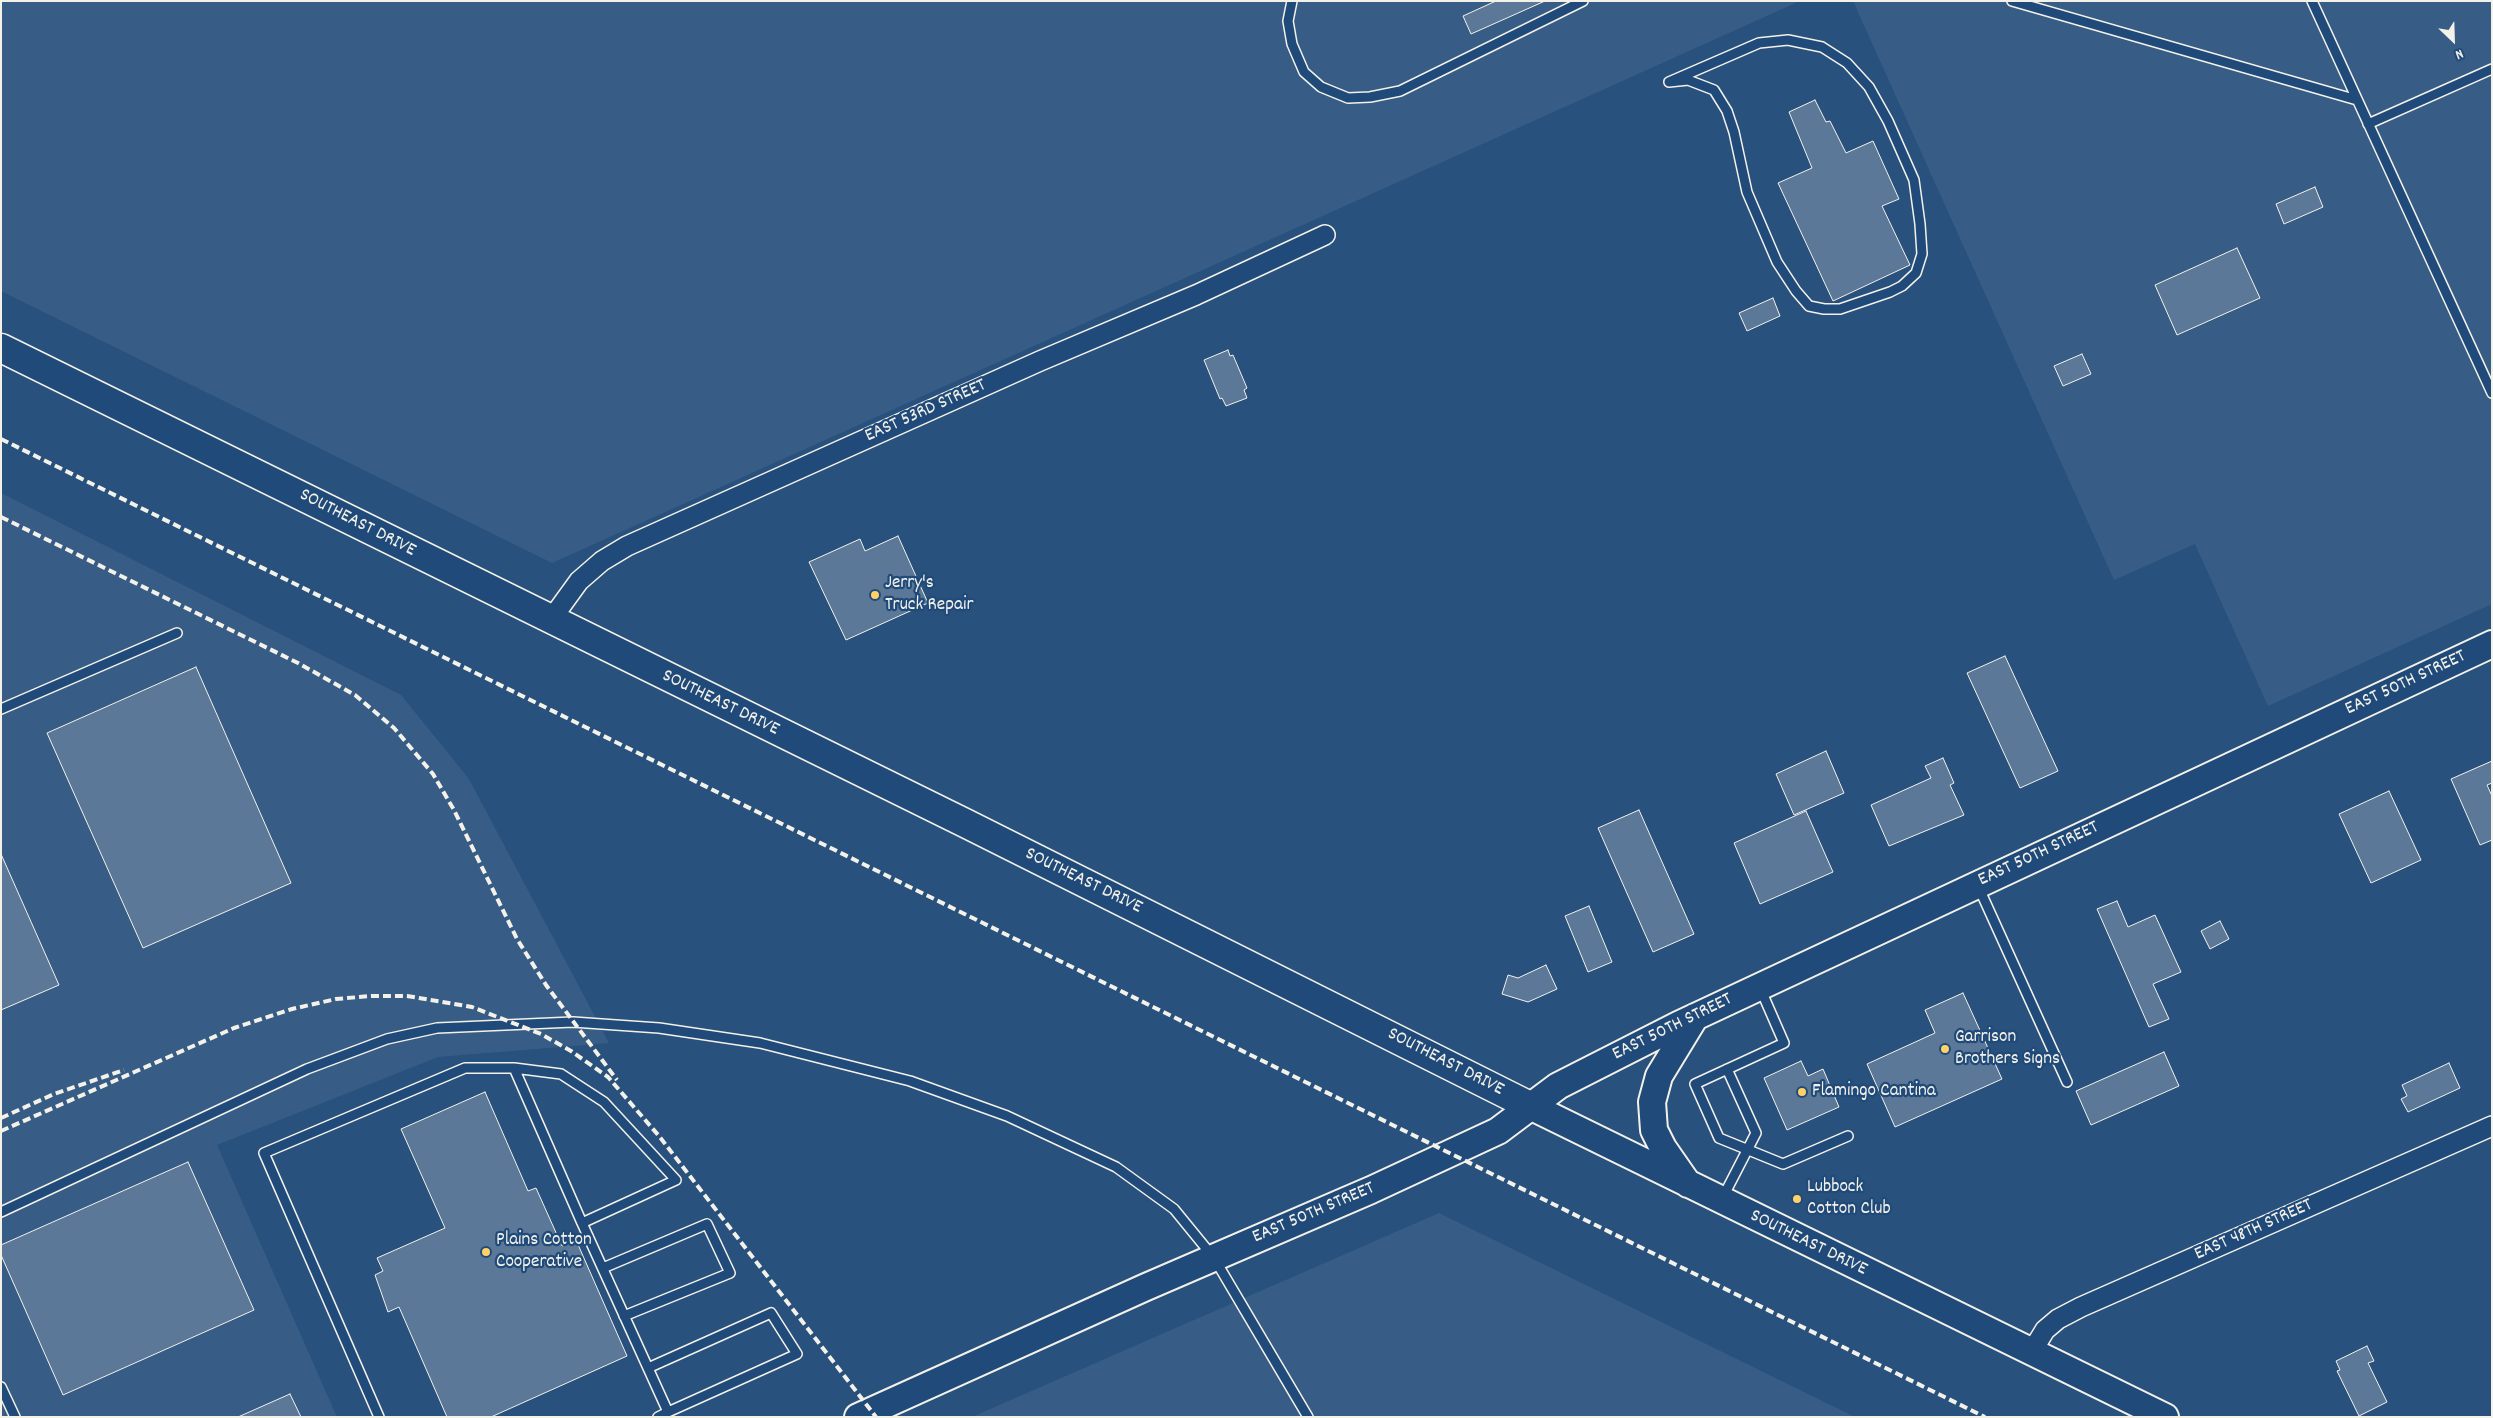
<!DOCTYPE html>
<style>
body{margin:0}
#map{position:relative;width:2493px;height:1418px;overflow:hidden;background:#28517e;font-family:Dekko,sans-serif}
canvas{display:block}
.frame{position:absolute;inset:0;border:2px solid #f4f1e8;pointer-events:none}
.north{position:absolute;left:2428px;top:15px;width:50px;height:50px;-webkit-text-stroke:4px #1f4a7a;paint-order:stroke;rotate:156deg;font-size:14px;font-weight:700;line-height:20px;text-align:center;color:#f4f1e8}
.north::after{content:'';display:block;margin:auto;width:18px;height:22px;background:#f4f1e8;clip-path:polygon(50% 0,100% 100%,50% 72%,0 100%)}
</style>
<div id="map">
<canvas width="2493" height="1418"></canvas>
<div class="frame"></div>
<div class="north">N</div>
</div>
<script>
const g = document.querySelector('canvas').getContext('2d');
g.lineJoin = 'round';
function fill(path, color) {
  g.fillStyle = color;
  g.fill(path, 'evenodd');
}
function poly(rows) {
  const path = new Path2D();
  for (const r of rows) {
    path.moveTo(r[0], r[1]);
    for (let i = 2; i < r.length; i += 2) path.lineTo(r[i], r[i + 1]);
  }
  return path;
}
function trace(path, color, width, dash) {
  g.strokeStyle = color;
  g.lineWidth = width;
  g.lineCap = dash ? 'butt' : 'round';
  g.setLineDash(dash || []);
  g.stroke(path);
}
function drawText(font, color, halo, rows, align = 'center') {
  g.font = font + ' Dekko,sans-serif';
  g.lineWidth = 4.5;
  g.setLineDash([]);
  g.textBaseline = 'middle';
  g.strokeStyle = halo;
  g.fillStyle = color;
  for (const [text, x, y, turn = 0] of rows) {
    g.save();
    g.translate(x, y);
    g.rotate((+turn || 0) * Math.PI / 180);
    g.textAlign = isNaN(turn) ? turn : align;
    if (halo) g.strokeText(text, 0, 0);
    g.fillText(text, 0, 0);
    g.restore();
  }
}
const built = poly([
 [1,1,1800,1,552,563,1,291],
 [1853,1,2492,1,2492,604,2268,706,2195,544,2114,580],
 [1,493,401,695,469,779,609,1043,438,1057,217,1145,337,1417,1,1417],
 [1439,1213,1855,1417,972,1417]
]);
const building = poly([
 [1496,1,1545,1,1471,34,1463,16,1496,1],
 [1815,100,1826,122,1830,121,1846,153,1873,141,1899,199,1882,206,1910,265,1833,301,1778,183,1812,168,1789,112,1815,100],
 [2315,187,2323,207,2284,224,2276,204,2315,187],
 [2237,248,2260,298,2177,335,2155,285,2237,248],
 [1773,298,1780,316,1747,331,1739,313,1773,298],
 [1228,350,1230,356,1233,355,1247,388,1244,390,1247,398,1226,406,1222,398,1220,399,1204,360,1228,350],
 [2082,354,2091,374,2063,386,2054,366,2082,354],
 [898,536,928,603,846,640,809,562,860,539,865,551,898,536],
 [2005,656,2058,771,2020,788,1967,673,2005,656],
 [196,667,291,883,143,948,47,733,196,667],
 [1826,751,1844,793,1794,815,1776,774,1826,751],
 [1943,758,1954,783,1950,785,1964,815,1889,846,1871,805,1931,778,1925,766,1943,758],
 [2492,761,2492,783,2487,785,2492,796,2492,840,2480,845,2451,779,2492,761],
 [2389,791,2421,860,2371,883,2339,814,2389,791],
 [1639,810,1694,934,1653,952,1598,828,1639,810],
 [1806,811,1833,872,1760,904,1734,843,1806,811],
 [1,854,59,985,1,1010,1,854],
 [2117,901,2128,927,2155,915,2181,972,2153,984,2169,1019,2149,1027,2097,909,2117,901],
 [1589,906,1612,962,1588,972,1565,916,1589,906],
 [2220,921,2229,939,2210,949,2201,931,2220,921],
 [1546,965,1557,989,1528,1002,1502,994,1508,975,1518,978,1546,965],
 [1963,993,2002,1079,1895,1127,1867,1064,1935,1033,1925,1010,1963,993],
 [2164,1052,2179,1086,2091,1125,2076,1091,2164,1052],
 [1801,1061,1808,1076,1823,1069,1839,1107,1787,1130,1764,1078,1801,1061],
 [2449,1063,2460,1088,2408,1112,2401,1099,2407,1096,2402,1085,2449,1063],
 [485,1092,528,1191,536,1188,562,1246,576,1240,627,1356,491,1417,447,1417,399,1307,388,1312,375,1275,383,1271,377,1258,445,1228,401,1129,485,1092],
 [188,1162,254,1310,63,1395,1,1255,1,1245,188,1162],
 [2367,1346,2374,1361,2368,1363,2387,1402,2359,1416,2337,1371,2340,1370,2336,1361,2367,1346],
 [290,1394,301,1417,238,1417,290,1394]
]);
const service = poly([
 [1292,1,1288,21,1292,44,1304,72,1321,87,1348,98,1370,97,1400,91,1583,1],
 [2012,1,2357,100],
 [2312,1,2492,393],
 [1788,40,1822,47,1847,63,1869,87,1888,121,1914,180,1920,224,1922,254,1916,273,1902,286,1890,292,1840,309,1824,309,1809,306,1796,291,1777,262,1747,192,1734,132,1727,111,1714,90,1688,80,1669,82,1759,43,1788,40],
 [2368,124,2492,69],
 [1,709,177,633],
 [1978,886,2067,1082],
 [1760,988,1784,1043,1695,1084,1719,1138,1783,1164,1848,1136],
 [514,1068,582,1223],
 [1723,1197,1756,1133,1727,1069],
 [1,1212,307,1069,387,1039,437,1028,573,1022,659,1028,760,1043,910,1081,1007,1116,1116,1167,1174,1209,1214,1258,1308,1417],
 [603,1268,707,1224,730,1273,624,1316],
 [648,1368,771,1313,797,1354,668,1412],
 [1,1387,15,1417],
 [379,1417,264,1153,465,1068,514,1068,561,1074,604,1102,676,1180,582,1223,668,1412,658,1417]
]);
const minor = poly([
 [550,621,579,581,602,561,627,546,1040,361,1196,295,1325,235],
 [2031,1353,2045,1330,2058,1319,2081,1307,2492,1126]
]);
const secondary = poly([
 [1530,1106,2165,1417],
 [1688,1184,1663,1148,1654,1130,1652,1102,1659,1076,1695,1017],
 [858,1417,1146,1287,1371,1190,1498,1131,1558,1086,1678,1025,2492,644]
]);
const primary = poly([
 [1,348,965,823,1530,1106]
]);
const rail = poly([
 [1,439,1985,1417],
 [1,517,298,663,355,695,394,728,433,774,454,810,517,939,546,985,617,1080],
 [1,1118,54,1094,124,1070],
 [1,1131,234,1028,292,1009,336,999,371,996,407,996,472,1007,541,1034,571,1051,608,1077,659,1136,876,1417]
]);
const markers = [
 [875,595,5,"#ffd166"],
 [1945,1049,5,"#ffd166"],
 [1802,1092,5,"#ffd166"],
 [1797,1199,5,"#ffd166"],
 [486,1252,5,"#ffd166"]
];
const streetNames = [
 ["EAST 53RD STREET",926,412,-24],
 ["SOUTHEAST DRIVE",357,524,27],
 ["EAST 50TH STREET",2406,684,-25],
 ["SOUTHEAST DRIVE",720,704,26],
 ["EAST 50TH STREET",2039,855,-25],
 ["SOUTHEAST DRIVE",1083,882,26],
 ["EAST 50TH STREET",1673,1028,-26],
 ["SOUTHEAST DRIVE",1445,1063,27],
 ["EAST 50TH STREET",1314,1214,-23],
 ["EAST 48TH STREET",2254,1231,-24],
 ["SOUTHEAST DRIVE",1808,1244,26]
];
const poiNames = [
 ["Jerry's",885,584],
 ["Truck Repair",885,606],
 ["Garrison",1955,1038],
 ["Brothers Signs",1955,1060],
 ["Flamingo Cantina",1812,1092],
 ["Lubbock",1807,1188],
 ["Cotton Club",1807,1210],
 ["Plains Cotton",496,1241],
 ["Cooperative",496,1263]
];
fill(built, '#375d86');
fill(building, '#5b7899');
trace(building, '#f4f1e8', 1);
trace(service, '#f4f1e8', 12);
trace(minor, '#f4f1e8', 22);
trace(secondary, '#f4f1e8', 30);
trace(primary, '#f4f1e8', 31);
trace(service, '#1f4a7a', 9);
trace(minor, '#1f4a7a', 19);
trace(secondary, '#1f4a7a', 26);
trace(primary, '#1f4a7a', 28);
trace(rail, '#f4f1e8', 4, [8, 4]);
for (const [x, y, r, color] of markers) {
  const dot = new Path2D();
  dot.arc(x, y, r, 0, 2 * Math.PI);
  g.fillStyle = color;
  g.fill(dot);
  trace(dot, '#1f4a7a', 2);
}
drawText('19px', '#f4f1e8', '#1f4a7a', streetNames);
drawText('19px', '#f4f1e8', '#1f4a7a', poiNames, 'left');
</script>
